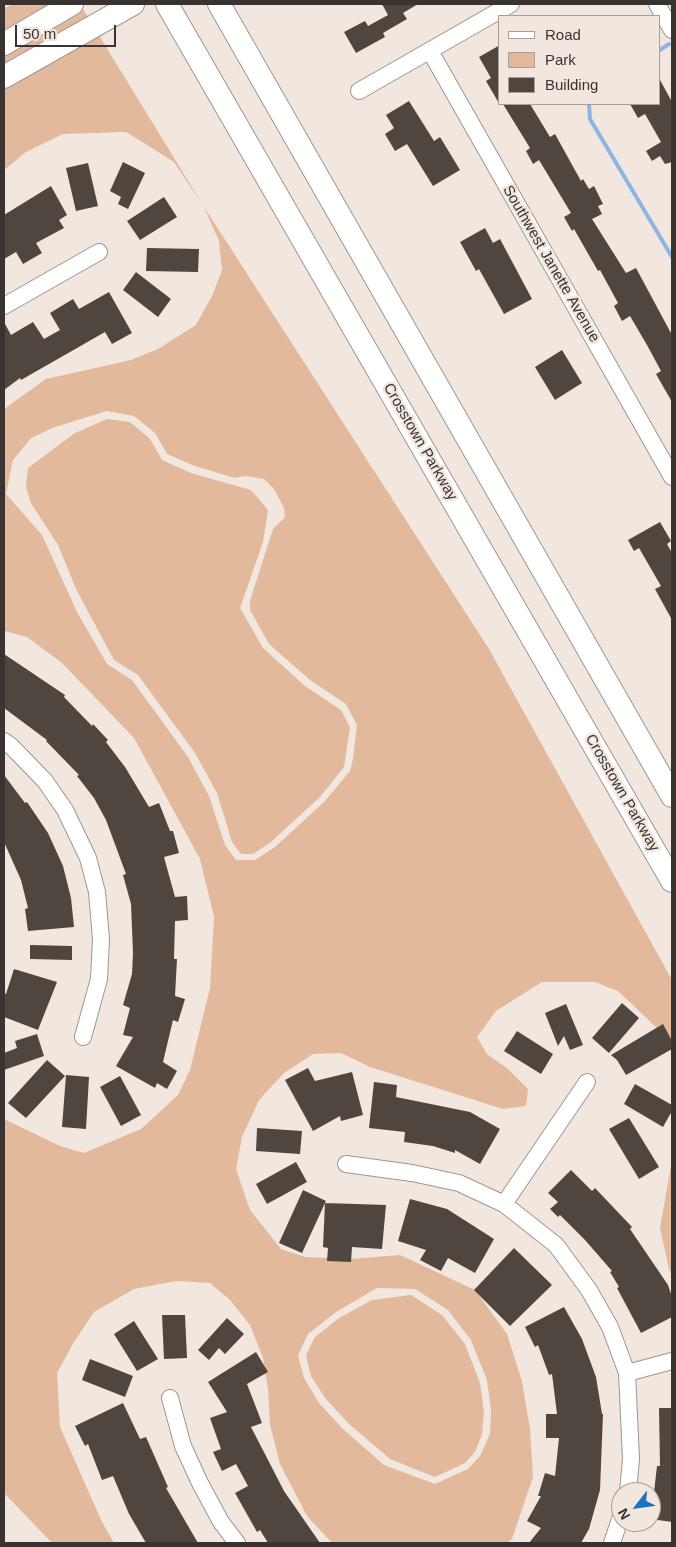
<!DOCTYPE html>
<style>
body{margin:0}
#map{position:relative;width:676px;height:1547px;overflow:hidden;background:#f2e7df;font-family:Helvetica,sans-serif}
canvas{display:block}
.frame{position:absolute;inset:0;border:5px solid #393431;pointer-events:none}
.legend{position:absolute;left:498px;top:15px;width:162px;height:90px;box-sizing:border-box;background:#f2e7df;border:1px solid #a89f99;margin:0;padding:6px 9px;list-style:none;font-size:15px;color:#393431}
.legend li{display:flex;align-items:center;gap:10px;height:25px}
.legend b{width:25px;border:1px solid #a89f99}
.north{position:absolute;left:611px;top:1482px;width:50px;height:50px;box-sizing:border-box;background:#f2e7df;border:1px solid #a89f99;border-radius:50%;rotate:240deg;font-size:14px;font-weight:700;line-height:20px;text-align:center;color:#393431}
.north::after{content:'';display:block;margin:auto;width:18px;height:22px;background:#1a72c0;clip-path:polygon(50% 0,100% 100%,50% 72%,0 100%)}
.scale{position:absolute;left:15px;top:25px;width:101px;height:22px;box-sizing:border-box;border:2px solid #393431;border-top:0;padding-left:6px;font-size:15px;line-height:18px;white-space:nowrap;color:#393431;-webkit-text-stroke:4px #f2e7df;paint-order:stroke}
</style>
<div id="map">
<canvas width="676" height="1547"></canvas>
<div class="frame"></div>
<ul class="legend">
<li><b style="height:6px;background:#fff"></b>Road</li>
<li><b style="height:14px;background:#e2b99b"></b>Park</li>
<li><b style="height:14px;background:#4f4640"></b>Building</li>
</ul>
<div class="north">N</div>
<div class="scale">50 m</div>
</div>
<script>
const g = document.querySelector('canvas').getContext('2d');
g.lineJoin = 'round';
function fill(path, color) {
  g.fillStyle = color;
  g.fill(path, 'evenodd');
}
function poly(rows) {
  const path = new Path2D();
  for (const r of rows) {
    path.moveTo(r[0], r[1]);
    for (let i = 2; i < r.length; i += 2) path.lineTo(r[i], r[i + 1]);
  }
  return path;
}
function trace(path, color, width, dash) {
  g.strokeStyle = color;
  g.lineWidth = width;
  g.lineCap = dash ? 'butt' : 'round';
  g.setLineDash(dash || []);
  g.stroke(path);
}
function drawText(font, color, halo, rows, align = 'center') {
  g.font = font + ' Helvetica,sans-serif';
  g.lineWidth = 5;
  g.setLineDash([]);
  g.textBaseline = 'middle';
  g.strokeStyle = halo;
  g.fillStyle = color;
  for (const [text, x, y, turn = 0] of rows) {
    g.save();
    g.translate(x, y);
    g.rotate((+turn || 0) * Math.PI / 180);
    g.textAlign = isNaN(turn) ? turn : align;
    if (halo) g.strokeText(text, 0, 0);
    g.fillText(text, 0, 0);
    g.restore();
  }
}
const green = poly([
 [14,4,58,4,4,36,4,8],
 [81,6,90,20,4,69,4,53],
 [97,32,204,207,489,649,672,980,672,1053,659,1030,618,991,595,982,542,982,496,1011,477,1037,487,1054,508,1069,528,1089,526,1106,503,1109,370,1067,341,1053,313,1054,284,1073,259,1100,242,1137,236,1169,250,1210,281,1249,305,1257,350,1259,400,1255,475,1290,507,1334,522,1381,530,1429,533,1477,512,1539,508,1543,332,1543,307,1516,280,1464,270,1425,268,1389,263,1358,250,1325,230,1300,210,1283,176,1281,134,1289,94,1312,74,1342,57,1373,60,1427,102,1522,114,1543,52,1543,4,1493,4,1119,60,1146,84,1153,141,1129,178,1095,190,1070,210,988,214,917,200,859,134,738,62,663,27,637,4,631,4,409,46,379,131,360,158,349,196,325,213,294,222,270,219,241,204,207,174,162,126,132,63,134,26,152,4,170,4,85],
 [107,411,134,416,155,433,167,454,195,466,235,478,245,476,264,479,274,489,284,508,285,517,273,529,250,601,250,610,269,644,310,680,346,704,357,725,353,759,350,771,325,801,275,847,255,860,236,860,225,845,209,796,188,757,132,680,107,664,77,612,42,535,6,494,13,460,31,438,55,427],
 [377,1288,415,1289,448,1310,471,1340,487,1380,491,1410,490,1434,480,1456,468,1469,435,1484,384,1465,343,1429,319,1403,304,1378,298,1355,308,1334,336,1312],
 [107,419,130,422,150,439,162,460,191,473,251,490,268,510,263,542,240,608,263,648,305,686,341,710,350,727,344,767,320,797,271,842,253,854,241,854,232,842,217,793,195,753,138,675,114,660,76,589,58,545,31,503,26,487,28,468,75,433],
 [672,1160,672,1276,669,1269,660,1228],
 [411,1295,442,1315,465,1344,480,1383,484,1412,482,1434,475,1452,465,1463,435,1477,390,1459,349,1424,325,1398,311,1376,306,1355,315,1337,339,1318,372,1300]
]);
const stream = poly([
 [660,50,669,44],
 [589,104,590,119,672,257]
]);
const building = poly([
 [382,4,418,4,403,13,407,19,383,33,385,37,356,53,344,32,365,21,368,26,388,15],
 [500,45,500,105,486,81,491,78,479,57],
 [660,80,672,102,672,162,665,164,660,156,652,161,646,151,661,142,645,114,638,118,630,104,660,104],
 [409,101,434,141,440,137,460,170,433,186,407,144,395,151,385,134,394,128,386,115],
 [503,104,530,104,550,137,555,134,581,181,583,179,589,189,594,186,603,204,598,206,602,214,592,219,626,273,636,268,672,335,672,402,656,374,661,371,647,345,630,316,622,321,614,306,618,303,600,270,598,271,574,229,572,231,564,217,571,213,539,160,533,164,526,151,530,148],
 [123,162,145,173,128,209,118,204,121,197,110,191],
 [88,163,98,206,76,211,66,168],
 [51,186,67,215,59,220,64,228,36,243,42,253,23,264,16,252,4,259,4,215],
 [164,197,177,217,140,240,127,221],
 [485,228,493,243,500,239,532,299,504,314,479,269,476,271,460,242],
 [147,248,199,249,198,272,146,271],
 [136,272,171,299,158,317,123,290],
 [109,292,132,333,112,344,105,332,21,380,20,378,4,390,4,322,11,335,33,322,44,339,60,330,50,313,73,299,79,309],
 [562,350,582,383,555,400,535,367],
 [660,522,671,541,667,544,672,553,672,620,655,589,661,586,639,548,634,551,628,540],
 [4,654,65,695,64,697,92,726,93,724,108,740,106,742,125,767,149,807,159,803,170,831,173,831,179,853,164,857,175,897,187,896,188,920,175,921,174,959,177,959,175,996,185,999,178,1022,173,1020,163,1062,177,1071,167,1089,157,1083,155,1088,116,1066,133,1037,123,1035,130,1008,123,1005,132,974,133,953,131,904,123,875,126,874,106,820,94,798,77,776,79,775,46,741,47,740,4,708],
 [4,775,25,803,27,802,48,833,63,866,71,898,74,927,28,931,25,909,28,908,21,880,4,842],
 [30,945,72,946,72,960,30,959],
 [14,969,57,982,38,1030,4,1017,4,993,6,994],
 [622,1003,639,1018,609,1053,592,1038],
 [566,1004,583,1045,570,1050,564,1036,558,1046,545,1013],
 [663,1024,672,1041,672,1049,626,1075,617,1060,611,1055],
 [517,1031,553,1054,541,1074,504,1051],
 [37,1034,44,1056,4,1070,4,1053,17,1048,15,1041],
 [47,1060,65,1076,26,1118,8,1103],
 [308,1068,315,1081,352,1072,363,1115,341,1121,340,1116,313,1131,285,1080],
 [66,1075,89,1077,86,1129,62,1127],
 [120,1076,141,1115,121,1126,100,1087],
 [374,1082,397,1085,396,1097,470,1112,500,1129,480,1164,455,1150,455,1153,433,1146,404,1142,405,1132,369,1128],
 [635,1084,672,1105,672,1111,663,1127,624,1104],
 [629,1118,659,1167,639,1179,609,1129],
 [257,1128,302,1131,300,1154,256,1151],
 [296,1162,307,1182,267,1204,256,1184],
 [571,1170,592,1191,595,1188,632,1227,630,1229,668,1285,672,1297,672,1317,641,1333,617,1288,619,1287,610,1272,612,1271,585,1240,560,1215,558,1217,550,1209,558,1202,548,1193],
 [303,1190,326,1201,302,1253,279,1243],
 [410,1199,447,1209,494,1239,475,1273,448,1258,441,1271,420,1260,426,1250,398,1241],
 [325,1203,386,1205,382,1249,352,1247,351,1262,327,1261,328,1248,323,1247],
 [514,1248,552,1285,510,1326,474,1290],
 [564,1307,582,1339,596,1377,602,1414,603,1414,600,1490,589,1529,581,1543,529,1543,541,1528,527,1521,541,1496,538,1496,545,1473,555,1476,559,1438,546,1438,546,1414,557,1414,552,1374,549,1375,538,1345,535,1347,525,1327],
 [162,1315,185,1315,187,1358,164,1359],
 [227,1318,244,1334,225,1354,219,1348,209,1360,198,1350],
 [134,1321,158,1359,137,1371,114,1334],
 [256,1352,268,1372,247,1384,262,1423,251,1427,284,1491,320,1543,268,1543,260,1530,257,1532,235,1493,248,1486,236,1464,222,1471,213,1452,221,1449,210,1418,227,1412,208,1382],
 [90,1359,133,1376,125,1397,82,1380],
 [123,1403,140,1439,146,1437,168,1487,166,1488,198,1543,146,1543,129,1514,113,1476,102,1480,88,1444,85,1446,75,1426],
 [659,1408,672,1408,672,1522,651,1519,657,1466,660,1466]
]);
const street = poly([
 [657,4,672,30],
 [430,51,672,477],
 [359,91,511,4],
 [4,306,99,252],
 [4,741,12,747,45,781,65,810,88,858,97,892,101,939,99,979,83,1037],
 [346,1164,412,1173,459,1183,504,1204,556,1245,589,1290,610,1327,627,1373,631,1459,628,1492],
 [504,1204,587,1082],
 [627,1373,672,1361],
 [170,1398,183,1446,200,1483,221,1522,237,1543],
 [612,1543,621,1516]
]);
const secondary = poly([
 [167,4,672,881],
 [219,4,672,796],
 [4,44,72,4],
 [4,77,133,4]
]);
const streetNames = [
 ["Southwest Janette Avenue",551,264,60],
 ["Crosstown Parkway",420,442,60],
 ["Crosstown Parkway",622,793,60]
];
fill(green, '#e2b99b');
trace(stream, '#8eb5e0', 4);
fill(building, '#4f4640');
trace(street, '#a0968f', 18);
trace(secondary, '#a0968f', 24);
trace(street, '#fff', 16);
trace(secondary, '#fff', 22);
drawText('15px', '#393431', '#f2e7df', streetNames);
</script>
